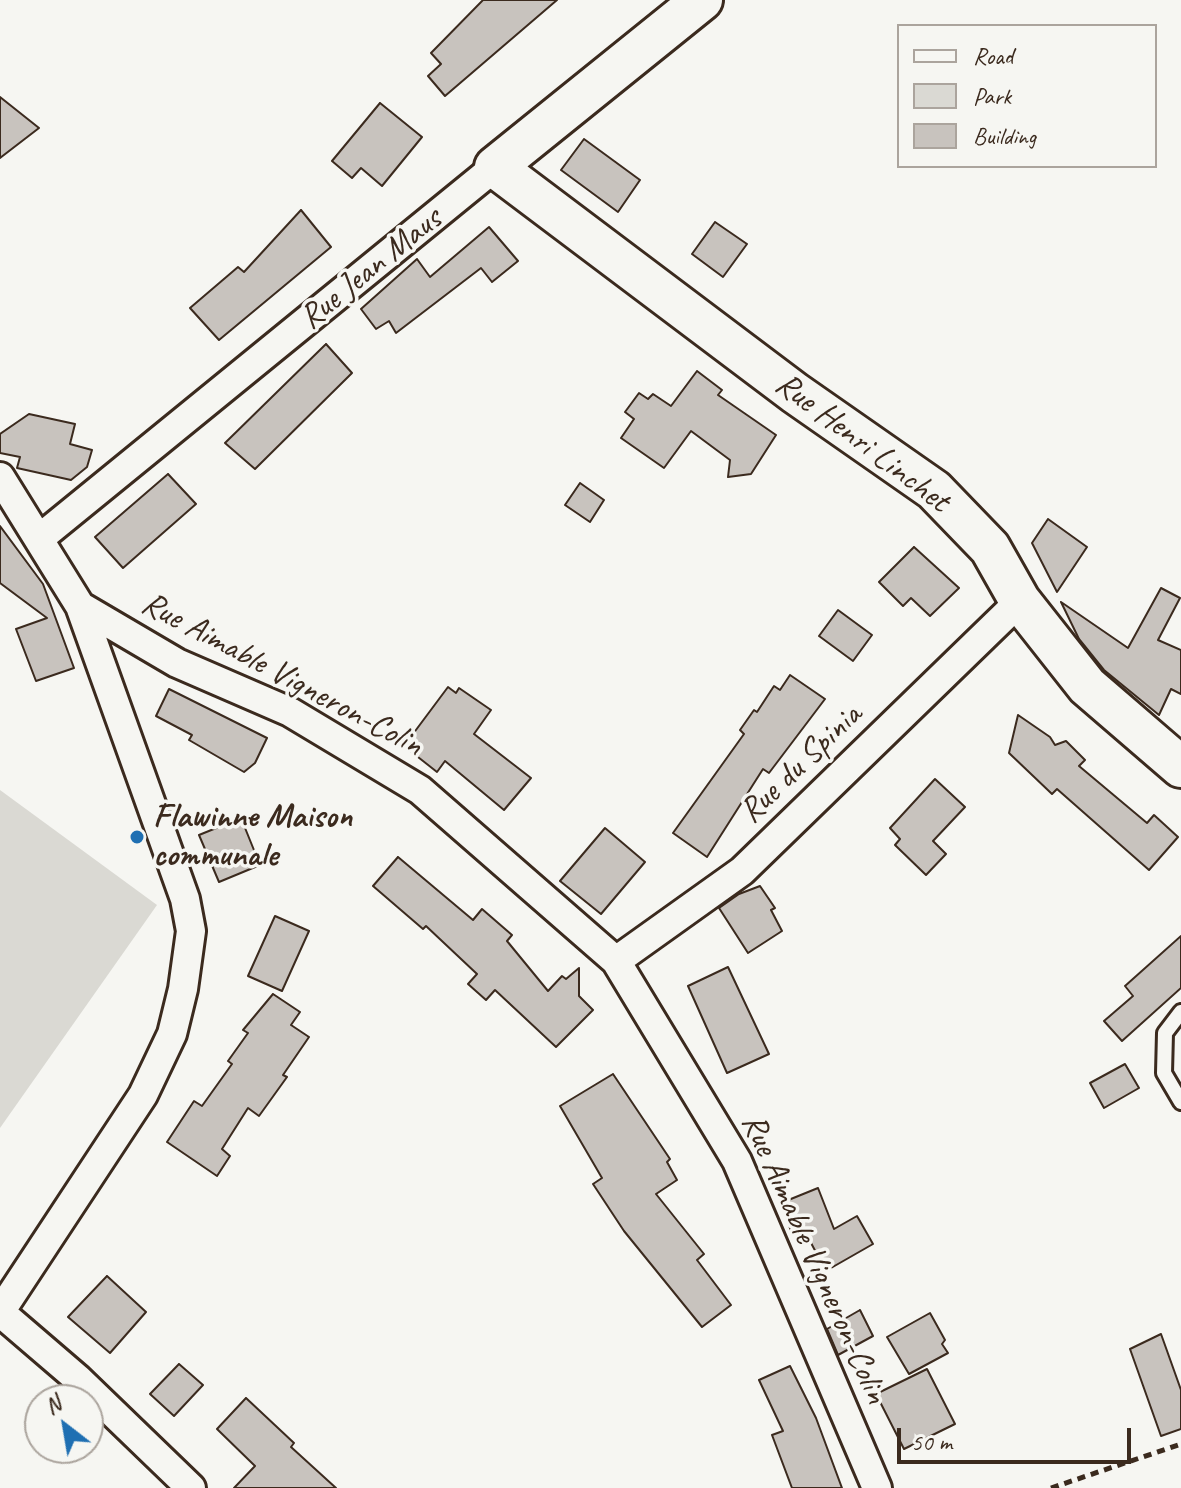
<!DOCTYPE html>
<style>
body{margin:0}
#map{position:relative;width:1181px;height:1488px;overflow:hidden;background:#f6f6f2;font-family:Caveat,sans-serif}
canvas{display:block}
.legend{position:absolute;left:897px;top:24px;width:260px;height:144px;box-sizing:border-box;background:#f6f6f2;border:2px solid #aba49d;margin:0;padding:10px 14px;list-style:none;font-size:24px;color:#3b2a1e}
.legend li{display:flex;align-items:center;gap:16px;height:40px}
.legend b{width:40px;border:2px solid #aba49d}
.north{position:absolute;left:24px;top:1384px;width:80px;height:80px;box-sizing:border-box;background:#f6f6f2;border:2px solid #aba49d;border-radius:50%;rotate:329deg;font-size:22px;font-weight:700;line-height:32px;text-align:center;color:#3b2a1e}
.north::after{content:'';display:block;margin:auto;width:28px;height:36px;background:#1f6fb2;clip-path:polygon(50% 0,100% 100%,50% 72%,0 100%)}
.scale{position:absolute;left:897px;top:1428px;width:234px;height:36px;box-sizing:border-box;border:4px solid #3b2a1e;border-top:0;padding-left:10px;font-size:24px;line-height:28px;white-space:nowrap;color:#3b2a1e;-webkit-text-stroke:6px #f6f6f2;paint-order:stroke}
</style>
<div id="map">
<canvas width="1181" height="1488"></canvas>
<ul class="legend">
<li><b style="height:10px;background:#f6f6f2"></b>Road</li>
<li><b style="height:22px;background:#dad9d3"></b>Park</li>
<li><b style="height:22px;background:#c8c3be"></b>Building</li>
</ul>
<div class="north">N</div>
<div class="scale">50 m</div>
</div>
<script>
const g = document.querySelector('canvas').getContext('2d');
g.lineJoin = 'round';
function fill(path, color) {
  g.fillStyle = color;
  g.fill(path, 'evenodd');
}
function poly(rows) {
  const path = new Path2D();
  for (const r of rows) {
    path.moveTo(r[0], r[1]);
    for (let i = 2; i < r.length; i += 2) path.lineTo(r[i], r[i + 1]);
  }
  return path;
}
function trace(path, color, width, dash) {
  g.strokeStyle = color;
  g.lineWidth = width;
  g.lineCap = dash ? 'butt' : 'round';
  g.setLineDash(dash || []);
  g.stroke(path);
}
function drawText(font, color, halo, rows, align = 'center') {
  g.font = font + ' Caveat,sans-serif';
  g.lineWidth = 7;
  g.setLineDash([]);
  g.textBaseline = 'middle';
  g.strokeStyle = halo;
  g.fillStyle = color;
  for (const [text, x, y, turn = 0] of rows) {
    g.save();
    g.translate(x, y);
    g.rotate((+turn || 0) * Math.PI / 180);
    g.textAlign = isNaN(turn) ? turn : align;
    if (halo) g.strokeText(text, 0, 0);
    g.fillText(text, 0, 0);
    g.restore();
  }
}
const green = poly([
 [0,790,157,905,0,1128]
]);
const building = poly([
 [483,0,557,0,445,96,428,76,441,64,431,53,483,0],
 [0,97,39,128,0,158,0,97],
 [380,103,422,137,382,186,361,168,352,178,332,161,380,103],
 [584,139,640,180,618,212,561,170,584,139],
 [301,210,331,247,219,340,190,308,238,267,244,272,301,210],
 [715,222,747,244,723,277,692,254,715,222],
 [489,227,518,261,492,282,481,268,396,333,389,321,376,329,361,309,417,259,430,277,489,227],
 [326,344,352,373,255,469,225,443,326,344],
 [697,371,722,390,718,395,776,435,751,474,728,477,730,460,691,431,664,468,621,438,634,419,625,412,639,393,648,399,653,394,671,406,697,371],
 [29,414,75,424,70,444,92,450,87,467,71,480,17,468,20,457,0,453,0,434,29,414],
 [168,474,196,504,123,568,95,537,168,474],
 [580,483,604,500,590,522,565,505,580,483],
 [1048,519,1087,547,1057,592,1032,543,1048,519],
 [0,526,43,584,74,668,36,681,16,629,47,618,0,583,0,526],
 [914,547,959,588,930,616,911,598,903,606,879,582,914,547],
 [1161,588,1180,598,1158,640,1181,650,1181,694,1171,689,1159,715,1104,670,1079,639,1061,602,1128,648,1161,588],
 [838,610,872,635,853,661,819,636,838,610],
 [790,675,825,699,769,773,763,769,707,857,673,833,744,734,740,730,754,710,757,712,774,686,780,690,790,675],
 [448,687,456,693,459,688,491,710,474,734,531,778,504,810,445,761,437,772,404,746,448,687],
 [169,689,267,738,255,763,244,772,189,740,192,735,156,716,169,689],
 [1018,715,1050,737,1055,745,1066,741,1085,760,1079,766,1147,823,1154,815,1178,837,1149,870,1057,789,1052,794,1009,753,1018,715],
 [935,779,965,807,933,841,946,854,926,875,895,845,900,839,890,828,935,779],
 [241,818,260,865,219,882,199,835,241,818],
 [605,828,645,862,601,914,560,881,605,828],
 [398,857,473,920,482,909,512,935,507,941,548,991,562,976,566,979,579,968,579,996,593,1010,556,1047,495,990,486,1000,468,984,477,974,426,926,423,929,373,886,398,857],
 [760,886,775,908,771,910,782,931,748,953,719,908,739,894,760,886],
 [275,916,309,931,282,991,248,976,275,916],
 [1181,936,1181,988,1122,1041,1104,1021,1133,996,1125,986,1181,936],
 [728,967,769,1054,727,1073,688,986,728,967],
 [273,994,300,1012,291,1025,309,1037,283,1075,287,1077,259,1116,248,1108,222,1149,230,1156,217,1176,167,1142,194,1101,202,1106,232,1064,228,1061,248,1033,243,1030,273,994],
 [1125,1064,1139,1088,1104,1108,1090,1083,1125,1064],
 [613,1074,670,1159,667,1162,677,1180,656,1194,704,1254,697,1260,731,1305,702,1327,624,1231,593,1184,602,1178,560,1106,613,1074],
 [818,1188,834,1229,857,1216,873,1244,831,1268,819,1258,802,1226,791,1231,781,1203,818,1188],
 [107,1276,146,1312,110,1353,68,1317,107,1276],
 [860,1310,873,1336,838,1355,827,1329,860,1310],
 [930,1313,945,1340,942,1344,948,1353,909,1374,887,1337,930,1313],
 [1161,1334,1181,1390,1181,1429,1161,1436,1130,1349,1161,1334],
 [179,1364,203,1385,174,1416,150,1394,179,1364],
 [790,1366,816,1418,842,1488,792,1488,772,1435,783,1431,759,1380,790,1366],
 [927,1369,955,1424,904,1449,876,1394,927,1369],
 [246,1398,294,1443,291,1447,336,1488,234,1488,255,1466,217,1429,246,1398]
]);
const path = poly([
 [1051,1488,1181,1444]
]);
const lane = poly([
 [1181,1012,1165,1033,1164,1073,1181,1102]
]);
const street = poly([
 [0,477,80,606,185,899,191,931,183,989,172,1034,143,1095,0,1312],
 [40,538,495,167],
 [80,606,177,663,290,712,420,790,616,961,737,1161,877,1488],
 [616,961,742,871,1020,601],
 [0,1312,78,1379,191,1488]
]);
const secondary = poly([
 [702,0,495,167,795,393,934,490,990,548,1020,601,1087,686,1181,767]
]);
const markers = [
 [137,837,8,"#1f6fb2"]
];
const streetNames = [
 ["Rue Jean Maus",371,269,-39],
 ["Rue Henri Linchet",862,443,37],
 ["Rue Aimable Vigneron-Colin",282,675,28],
 ["Rue du Spinia",801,764,-44],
 ["Rue Aimable Vigneron-Colin",814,1259,66]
];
const poiNames = [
 ["Flawinne Maison",153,817],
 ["communale",153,856]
];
fill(green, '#dad9d3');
fill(building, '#c8c3be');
trace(building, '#3b2a1e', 2);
trace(lane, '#3b2a1e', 20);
trace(street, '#3b2a1e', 34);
trace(secondary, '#3b2a1e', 46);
trace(path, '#3b2a1e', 5, [8, 6]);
trace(lane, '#f6f6f2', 14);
trace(street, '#f6f6f2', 28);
trace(secondary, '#f6f6f2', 40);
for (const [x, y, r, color] of markers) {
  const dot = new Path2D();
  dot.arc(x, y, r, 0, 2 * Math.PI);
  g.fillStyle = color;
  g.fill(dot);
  trace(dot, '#f6f6f2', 3);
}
drawText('34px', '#3b2a1e', '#f6f6f2', streetNames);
drawText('bold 34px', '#3b2a1e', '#f6f6f2', poiNames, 'left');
</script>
